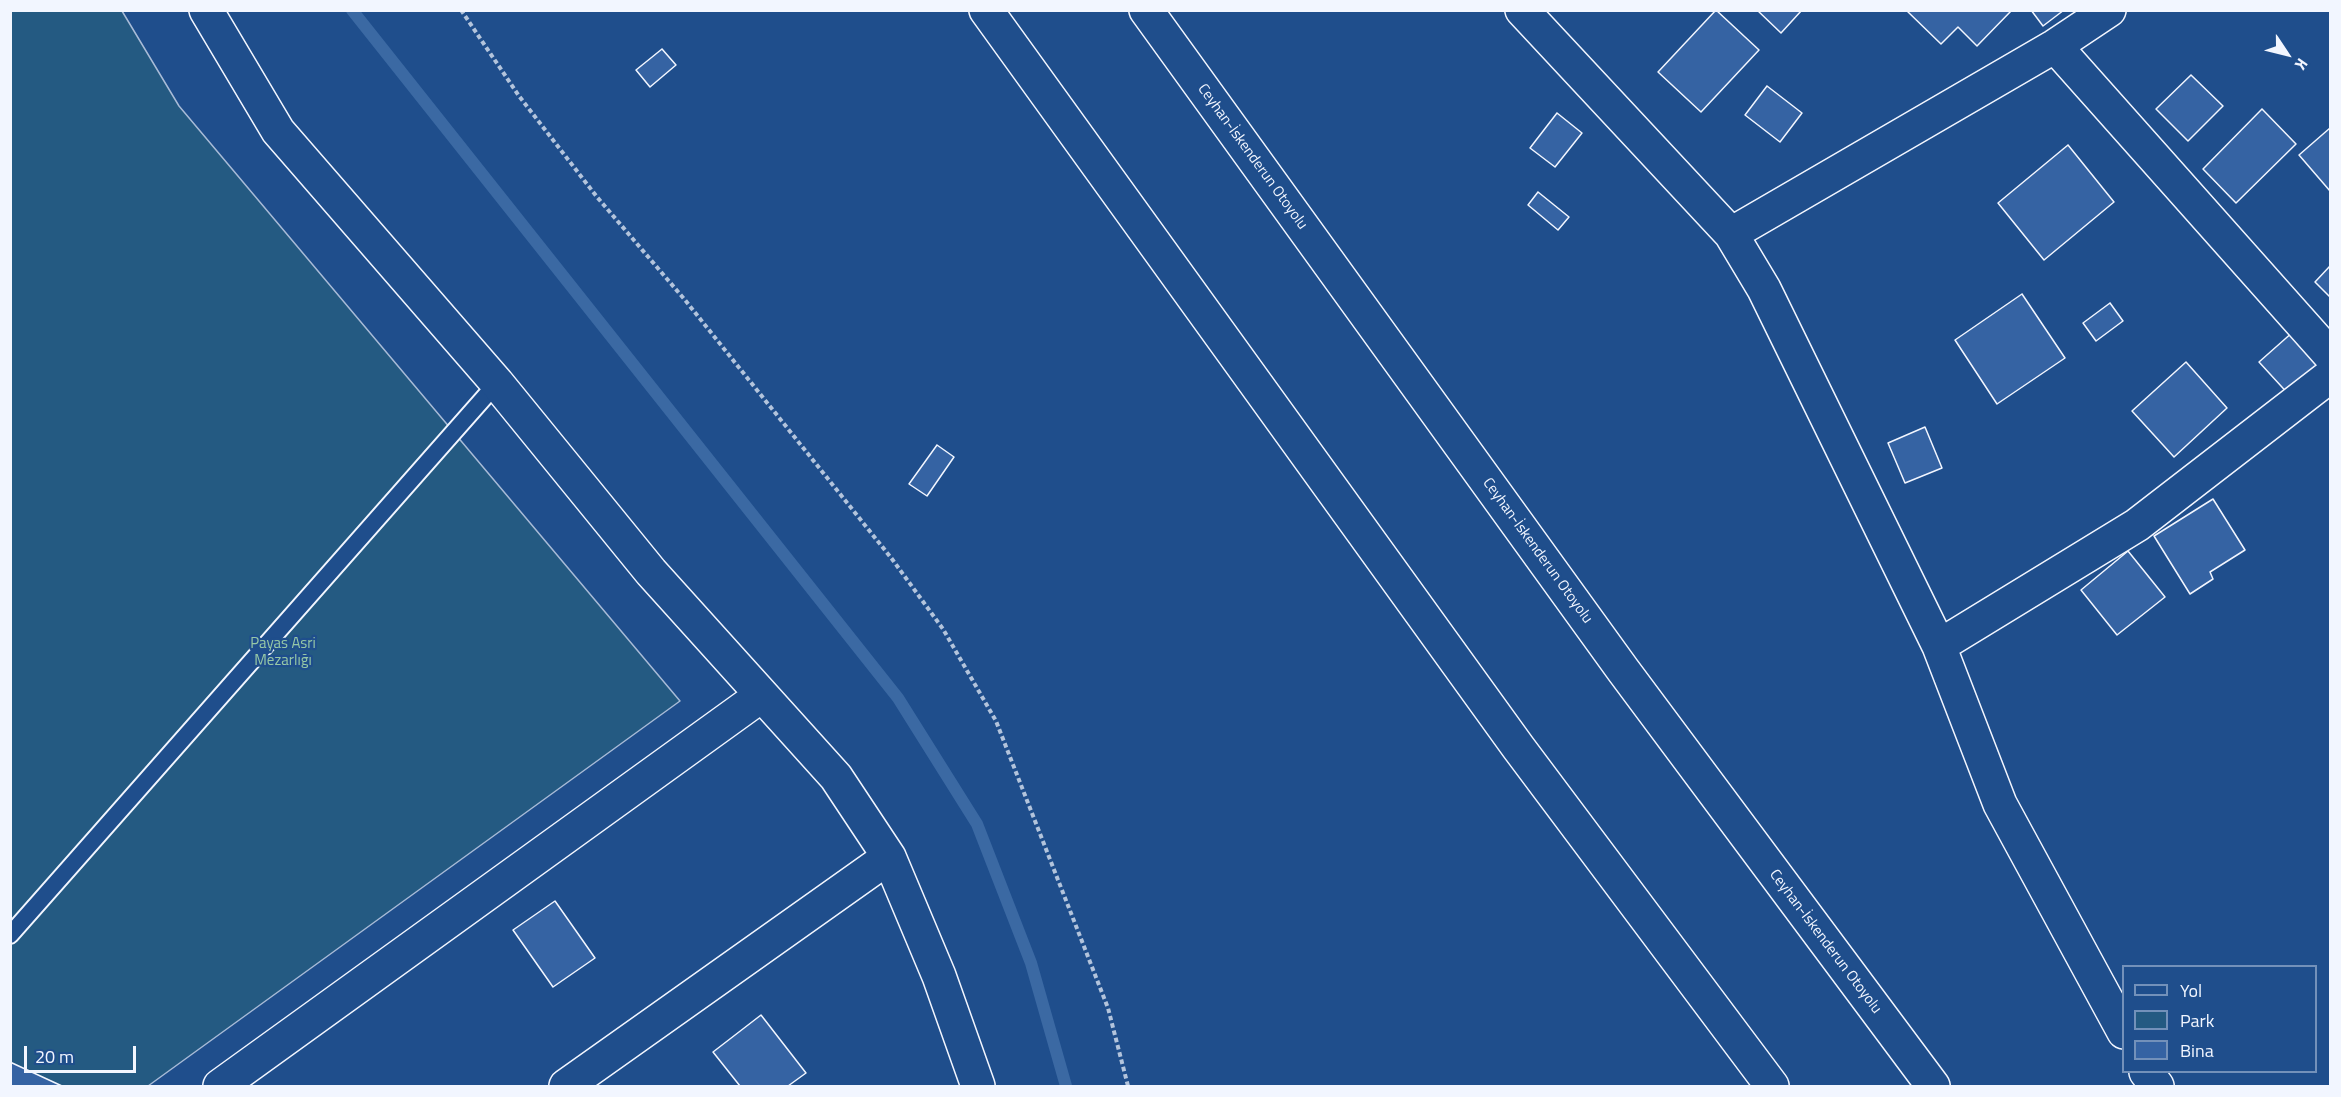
<!DOCTYPE html>
<meta charset="utf-8">
<style>
body{margin:0}
#map{position:relative;width:2341px;height:1097px;overflow:hidden;background:#1f4e8c;font-family:"Titillium Web",sans-serif}
canvas{display:block}
.frame{position:absolute;inset:0;border:12px solid #f2f6ff;pointer-events:none}
.legend{position:absolute;left:2122px;top:965px;width:195px;height:108px;box-sizing:border-box;background:#1f4e8c;border:2px solid #7391ba;margin:0;padding:8px 10px;list-style:none;font-size:18px;color:#f2f6ff}
.legend li{display:flex;align-items:center;gap:12px;height:30px}
.legend b{width:30px;border:2px solid #7391ba}
.north{position:absolute;left:2257px;top:24px;width:60px;height:60px;-webkit-text-stroke:4px #1f4e8c;paint-order:stroke;rotate:125deg;font-size:16px;font-weight:700;line-height:24px;text-align:center;color:#f2f6ff}
.north::after{content:'';display:block;margin:auto;width:21px;height:27px;background:#f2f6ff;clip-path:polygon(50% 0,100% 100%,50% 72%,0 100%)}
.scale{position:absolute;left:24px;top:1046px;width:112px;height:27px;box-sizing:border-box;border:3px solid #f2f6ff;border-top:0;padding-left:8px;font-size:18px;line-height:21px;white-space:nowrap;color:#f2f6ff;-webkit-text-stroke:4px #1f4e8c;paint-order:stroke}
</style>
<div id="map">
<canvas width="2341" height="1097"></canvas>
<div class="frame"></div>
<ul class="legend">
<li><b style="height:8px;background:#1f4e8c"></b>Yol</li>
<li><b style="height:16px;background:#245a82"></b>Park</li>
<li><b style="height:16px;background:#3563a3"></b>Bina</li>
</ul>
<div class="north">K</div>
<div class="scale">20 m</div>
</div>
<script>
const g = document.querySelector('canvas').getContext('2d');
g.lineJoin = 'round';
function fill(path, color) {
  g.fillStyle = color;
  g.fill(path, 'evenodd');
}
function poly(rows) {
  const path = new Path2D();
  for (const r of rows) {
    path.moveTo(r[0], r[1]);
    for (let i = 2; i < r.length; i += 2) path.lineTo(r[i], r[i + 1]);
  }
  return path;
}
function trace(path, color, width, dash) {
  g.strokeStyle = color;
  g.lineWidth = width;
  g.lineCap = dash ? 'butt' : 'round';
  g.setLineDash(dash || []);
  g.stroke(path);
}
function drawText(font, color, halo, rows, align = 'center') {
  g.font = font + ' "Titillium Web",sans-serif';
  g.lineWidth = 4.5;
  g.setLineDash([]);
  g.textBaseline = 'middle';
  g.strokeStyle = halo;
  g.fillStyle = color;
  for (const [text, x, y, turn = 0] of rows) {
    g.save();
    g.translate(x, y);
    g.rotate((+turn || 0) * Math.PI / 180);
    g.textAlign = isNaN(turn) ? turn : align;
    if (halo) g.strokeText(text, 0, 0);
    g.fillText(text, 0, 0);
    g.restore();
  }
}
const green = poly([
 [10,11,122,11,179,106,680,701,148,1086,11,1086,10,11]
]);
const stream = poly([
 [352,10,898,698,977,824,1031,963,1066,1086]
]);
const building = poly([
 [1716,10,1759,50,1701,112,1658,72,1716,10],
 [1757,10,1802,10,1781,33,1757,10],
 [1906,10,2012,10,1977,46,1958,27,1941,44,1906,10],
 [2031,10,2064,10,2043,26,2031,10],
 [662,49,676,65,650,87,636,70,662,49],
 [2191,75,2223,106,2188,141,2156,109,2191,75],
 [1767,86,1802,113,1780,142,1745,115,1767,86],
 [2262,109,2296,144,2236,203,2203,169,2262,109],
 [1557,113,1582,133,1555,167,1530,148,1557,113],
 [2330,128,2330,191,2299,155,2330,128],
 [2068,145,2114,202,2044,260,1998,203,2068,145],
 [1538,192,1569,217,1558,230,1528,205,1538,192],
 [2330,266,2330,297,2315,282,2330,266],
 [2022,294,2065,358,1997,404,1955,340,2022,294],
 [2110,303,2123,321,2096,341,2083,323,2110,303],
 [2294,331,2326,367,2292,398,2259,362,2294,331],
 [2186,362,2227,408,2174,457,2132,411,2186,362],
 [1925,427,1942,468,1905,483,1888,443,1925,427],
 [937,445,954,457,927,496,909,484,937,445],
 [2213,499,2245,550,2210,572,2213,579,2190,594,2154,536,2213,499],
 [2128,551,2165,597,2117,635,2081,590,2128,551],
 [555,901,595,958,553,987,513,930,555,901],
 [761,1015,806,1073,788,1086,740,1086,713,1052,761,1015],
 [10,1062,62,1086,10,1086,10,1062]
]);
const path = poly([
 [461,10,519,96,597,197,685,300,892,559,943,629,996,721,1108,1008,1128,1086]
]);
const service = poly([
 [10,935,497,383]
]);
const minor = poly([
 [206,10,278,131,497,383,651,572,836,777,889,857,939,976,978,1086],
 [1522,10,1731,234,2055,46,2109,10],
 [2055,46,2330,355],
 [1731,234,1764,289,1939,646,2000,804,2124,1032],
 [1939,646,2137,525,2330,376],
 [2146,1072,2157,1086],
 [220,1086,762,695],
 [566,1086,889,857]
]);
const motorway = poly([
 [986,10,1518,747,1772,1086],
 [1146,10,1623,670,1933,1086]
]);
const streetNames = [
 ["Ceyhan-İskenderun Otoyolu",1252,157,54],
 ["Ceyhan-İskenderun Otoyolu",1537,551,54],
 ["Ceyhan-İskenderun Otoyolu",1825,942,53]
];
const parkNames = [
 ["Payas Asri",283,644],
 ["Mezarlığı",283,661]
];
fill(green, '#245a82');
trace(green, '#a8bbd7', 1.5);
trace(stream, '#3b69a3', 12);
fill(building, '#3563a3');
trace(building, '#f2f6ff', 1.5);
trace(service, '#f2f6ff', 20);
trace(minor, '#f2f6ff', 36);
trace(motorway, '#f2f6ff', 36);
trace(path, '#b3c4dc', 4, [4.5, 3]);
trace(service, '#1f4e8c', 16);
trace(minor, '#1f4e8c', 33);
trace(motorway, '#1f4e8c', 33);
drawText('15px', '#f2f6ff', '#1f4e8c', streetNames);
drawText('15px', '#97c8a6', '#1f4e8c', parkNames);
</script>
